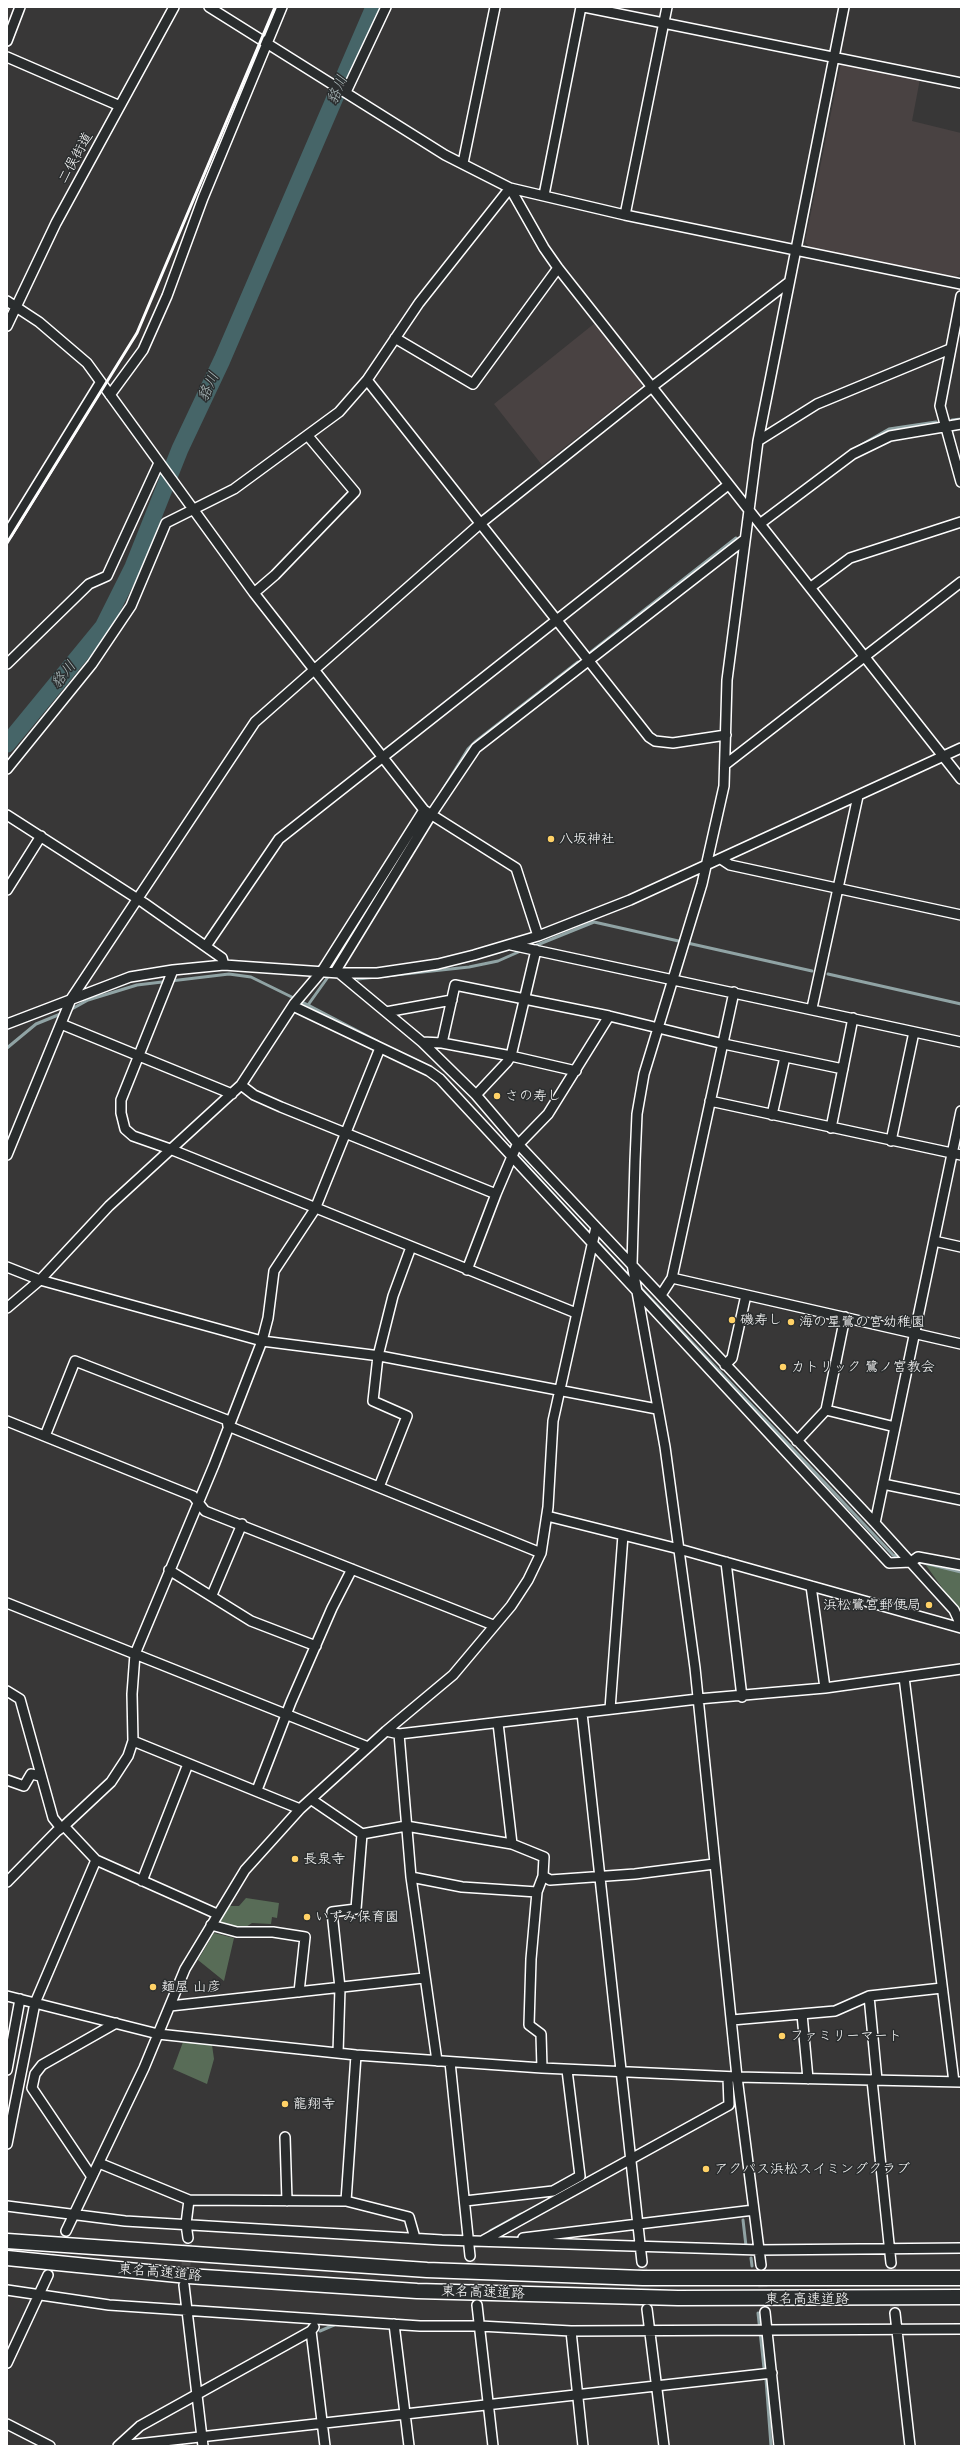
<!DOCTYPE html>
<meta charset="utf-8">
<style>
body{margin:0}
#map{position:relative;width:968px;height:2453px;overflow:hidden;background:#383737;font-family:Sriracha,sans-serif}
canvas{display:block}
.frame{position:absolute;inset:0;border:8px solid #fff;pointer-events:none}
</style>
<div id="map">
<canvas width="968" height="2453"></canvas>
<div class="frame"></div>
</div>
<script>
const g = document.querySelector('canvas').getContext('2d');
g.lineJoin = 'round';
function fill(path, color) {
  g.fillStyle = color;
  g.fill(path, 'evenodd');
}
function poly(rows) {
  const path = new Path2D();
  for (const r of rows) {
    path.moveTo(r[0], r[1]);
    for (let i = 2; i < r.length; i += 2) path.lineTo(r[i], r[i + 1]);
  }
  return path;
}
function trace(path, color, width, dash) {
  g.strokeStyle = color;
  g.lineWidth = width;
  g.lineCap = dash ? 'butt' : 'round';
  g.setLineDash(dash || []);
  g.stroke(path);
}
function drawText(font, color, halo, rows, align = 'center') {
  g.font = font + ' Sriracha,"Klee One",sans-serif';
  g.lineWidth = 3;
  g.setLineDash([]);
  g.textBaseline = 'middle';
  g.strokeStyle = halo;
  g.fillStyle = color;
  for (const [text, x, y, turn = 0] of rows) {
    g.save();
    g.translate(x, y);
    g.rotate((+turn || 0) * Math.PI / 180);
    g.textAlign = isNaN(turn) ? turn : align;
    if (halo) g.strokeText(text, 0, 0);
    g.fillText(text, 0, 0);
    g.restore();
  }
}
const built = poly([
 [841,63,920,79,912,121,961,133,961,273,957,277,809,247,805,242],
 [595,323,642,384,641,387,542,465,494,404]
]);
const green = poly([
 [925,1564,961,1571,961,1614],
 [246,1898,279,1903,277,1918,272,1917,271,1924,252,1923,243,1929,219,1921,229,1906,239,1906],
 [214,1933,234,1938,224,1981,198,1960],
 [183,2042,212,2045,214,2059,207,2084,173,2069]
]);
const stream = poly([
 [952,420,961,419],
 [849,452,889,429,936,422],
 [591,652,736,538],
 [442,791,468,749,475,742,578,662],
 [532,947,594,922,812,971],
 [335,963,385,882],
 [828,974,961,1004],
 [328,977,308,1005,377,1041],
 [358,979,469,967,498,961,523,950],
 [70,1010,88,1000,137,985,229,974,251,977,308,1005,309,1004],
 [7,1048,36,1024,63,1013],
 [516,1154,632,1279],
 [639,1286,893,1555,903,1558],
 [916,1561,961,1572],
 [743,2220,746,2246],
 [490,2231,521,2214],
 [751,2258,752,2266],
 [758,2313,764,2368],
 [320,2331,334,2325],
 [766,2379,771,2446]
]);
const river = poly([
 [7,744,103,627,133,567,180,449,222,360,374,7]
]);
const minorTunnel = poly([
 [470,2256,476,2297],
 [642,2262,646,2301],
 [891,2263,895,2313],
 [761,2265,765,2312],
 [48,2275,66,2231],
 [185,2279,188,2238]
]);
const minor = poly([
 [209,7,445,155,510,188,625,215,961,284],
 [584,7,961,83],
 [7,41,20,7],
 [7,57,120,106],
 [346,92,386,7],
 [463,163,495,7],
 [544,195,581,7],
 [625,215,667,7],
 [961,296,940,406,961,482],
 [7,301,39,322,87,363,254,593,424,810,516,868,538,936],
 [7,326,56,223,174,7],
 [395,338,473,384,558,268],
 [367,380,649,737,655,741,673,743,726,735],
 [110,395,143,350,167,296,203,198,282,7],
 [758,441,817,404,950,349],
 [761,523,853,454,890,436,961,424],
 [7,534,100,383],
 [811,587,850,558,961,522],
 [254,593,275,575,355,492,308,436],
 [7,664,89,584,107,576,159,463],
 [726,764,961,582],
 [7,769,92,664,131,606,166,523,234,489,339,412,367,380,419,303,510,188,544,248,558,268,961,779],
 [7,815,144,903,222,958,224,965],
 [721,859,730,865,961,915],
 [7,890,41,836],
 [511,945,961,1042],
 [206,946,279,839,728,485],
 [173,970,121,1100,121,1113,125,1129,133,1136,170,1149,576,1313],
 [335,972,431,815,476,748,744,540],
 [339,973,422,1042,476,1095,518,1144,875,1523,944,1599,954,1610,961,1625],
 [293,1006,429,1071,440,1079,889,1563,911,1562,918,1557,961,1565],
 [812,1008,858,796],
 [386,1012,452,1000],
 [7,1024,130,977,173,970,224,965,339,973,377,973,438,964,474,955,538,936,630,900,961,748],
 [61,1024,232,1094],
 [422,1042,442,1043,511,1056,576,1071],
 [442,1043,455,985,609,1016,724,1044,843,1069],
 [241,1085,254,1095,281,1107,496,1194,467,1270],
 [476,1095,507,1062,511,1056,536,950],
 [710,1101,961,1155],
 [772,1115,785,1057],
 [831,1128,853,1018],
 [891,1141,914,1032],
 [7,1155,71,999,255,722,481,523,653,386,789,282],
 [496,1194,516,1147,548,1114,609,1016],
 [934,1241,961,1247],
 [7,1267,40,1280,262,1341,380,1356,657,1409],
 [672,1278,961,1344],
 [661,1295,672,1278,734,992],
 [7,1308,40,1280,109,1206,241,1085,294,1004,322,971,424,810],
 [725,1365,732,1358,746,1295],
 [826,1410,895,1427],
 [7,1421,193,1496,205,1511,493,1625],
 [45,1436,75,1361,227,1420,228,1426,541,1553],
 [797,1441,826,1410,845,1317],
 [883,1484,961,1500],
 [379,1487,407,1416,373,1401,378,1356,393,1296,411,1247],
 [547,1516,679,1549,961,1628],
 [875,1523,961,1111],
 [726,1562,742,1697],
 [169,1570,251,1621,316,1646],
 [811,1586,825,1688],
 [212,1595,242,1524],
 [7,1603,368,1747],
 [904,1677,961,1669],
 [7,1691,20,1699,53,1818,61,1828],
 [610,1709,623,1535],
 [582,1713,642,2262],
 [498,1723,512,1844],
 [386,1731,399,1734,698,1699,825,1688,904,1677,954,2082],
 [399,1734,411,1877,437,2061],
 [133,1741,300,1809],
 [7,1780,24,1786,31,1774,40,1776],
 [257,1790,291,1702,332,1608,352,1569],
 [312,1800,362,1834,406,1826,512,1844,544,1857,543,1876,537,1892,531,1959,529,2025,541,2034,542,2068],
 [64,1826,96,1860,217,1914],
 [543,1876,550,1880,635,1874,714,1864],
 [411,1877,462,1887,537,1892],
 [142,1881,188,1764],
 [7,1882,57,1831,64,1826,111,1782,128,1756,133,1741,132,1694,135,1654,214,1465,262,1341,268,1318,274,1271,315,1209,380,1048],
 [211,1925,237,1932,273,1932,305,1937,299,1992],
 [7,1996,158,2034,356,2055,542,2068,737,2077,961,2082],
 [869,1996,877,2080],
 [170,2006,424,1978],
 [802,2014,808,2079],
 [732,2020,835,2011,869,1996,942,1988],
 [338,2053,340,1988,332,1912,356,1909,362,1834],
 [450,2062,470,2256],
 [7,2070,20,1999],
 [872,2080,891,2263],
 [285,2137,287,2201],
 [7,2144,35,2003,96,1860],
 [99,2163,189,2200,346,2201,409,2217,415,2238],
 [92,2177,32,2088,35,2074,42,2065,116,2023],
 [346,2201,356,2055],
 [465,2201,553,2191,580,2176,567,2070],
 [7,2206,125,2221,442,2240,759,2250,961,2248],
 [66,2231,144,2068,185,1969,245,1870,300,1809,386,1731,453,1675,511,1606,528,1580,541,1553,548,1507,553,1421,596,1227],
 [188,2238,186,2224,189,2200],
 [523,2238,754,2210],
 [484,2240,729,2105,728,2077],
 [761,2265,737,2077,695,1668,665,1447,632,1264,635,1161,637,1114,644,1074,702,884,724,786,727,680,758,441,844,7],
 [184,2285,203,2446],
 [7,2290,109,2305,420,2326,480,2326,571,2331,961,2329],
 [477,2305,493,2446],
 [647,2309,664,2446],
 [765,2312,779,2446],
 [895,2313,910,2446],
 [394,2324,409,2446],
 [314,2327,311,2331,325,2446],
 [571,2331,583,2446],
 [7,2363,48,2275],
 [7,2424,50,2446],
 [118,2446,140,2426,311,2331],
 [119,2446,772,2373]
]);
const highway = poly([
 [7,2241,427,2270,643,2278,961,2278],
 [7,2258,188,2276,417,2291,678,2298,961,2297]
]);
const rail = poly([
 [7,543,137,333,275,7]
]);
const markers = [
 [551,839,4,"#ffd166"],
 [497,1096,4,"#ffd166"],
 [732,1320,4,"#ffd166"],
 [791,1322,4,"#ffd166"],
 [783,1367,4,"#ffd166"],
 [929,1605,4,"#ffd166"],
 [295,1859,4,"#ffd166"],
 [307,1917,4,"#ffd166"],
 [153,1987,4,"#ffd166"],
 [782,2036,4,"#ffd166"],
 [285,2104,4,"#ffd166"],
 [706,2169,4,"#ffd166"]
];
const streetNames = [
 ["二俣街道",76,158,-61],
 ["東名高速道路",160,2273,5],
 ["東名高速道路",483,2293,2],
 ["東名高速道路",807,2299]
];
const poiNames = [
 ["八坂神社",559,839],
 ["さの寿し",505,1096],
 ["磯寿し",740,1320],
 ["海の星鷺の宮幼稚園",799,1322],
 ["カトリック 鷺ノ宮教会",791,1367],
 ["浜松鷺宮郵便局",921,1605,"right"],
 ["長泉寺",303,1859],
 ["いずみ保育園",315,1917],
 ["麺屋 山彦",161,1987],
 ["ファミリーマート",790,2036],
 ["龍翔寺",293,2104],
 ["アクパス浜松スイミングクラブ",714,2169]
];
const waterNames = [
 ["貉川",338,90,-67],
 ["貉川",209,387,-65],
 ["貉川",64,675,-51]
];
fill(built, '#494242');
fill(green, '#586c57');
trace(stream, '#90a3a4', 3);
trace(river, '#466568', 17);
trace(minorTunnel, '#4c4b4b', 9, [9, 4.5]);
trace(minor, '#fff', 12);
trace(highway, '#fff', 17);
trace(minor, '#2a2d2e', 9);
trace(highway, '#2a2d2e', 14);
trace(rail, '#fff', 3);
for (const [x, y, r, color] of markers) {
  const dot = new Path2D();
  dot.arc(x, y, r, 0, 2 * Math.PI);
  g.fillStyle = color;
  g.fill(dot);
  trace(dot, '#2a2d2e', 1.5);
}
drawText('14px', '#fff', '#2a2d2e', streetNames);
drawText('14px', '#fff', '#2a2d2e', poiNames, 'left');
drawText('italic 15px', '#acbabb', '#2a2d2e', waterNames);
</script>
